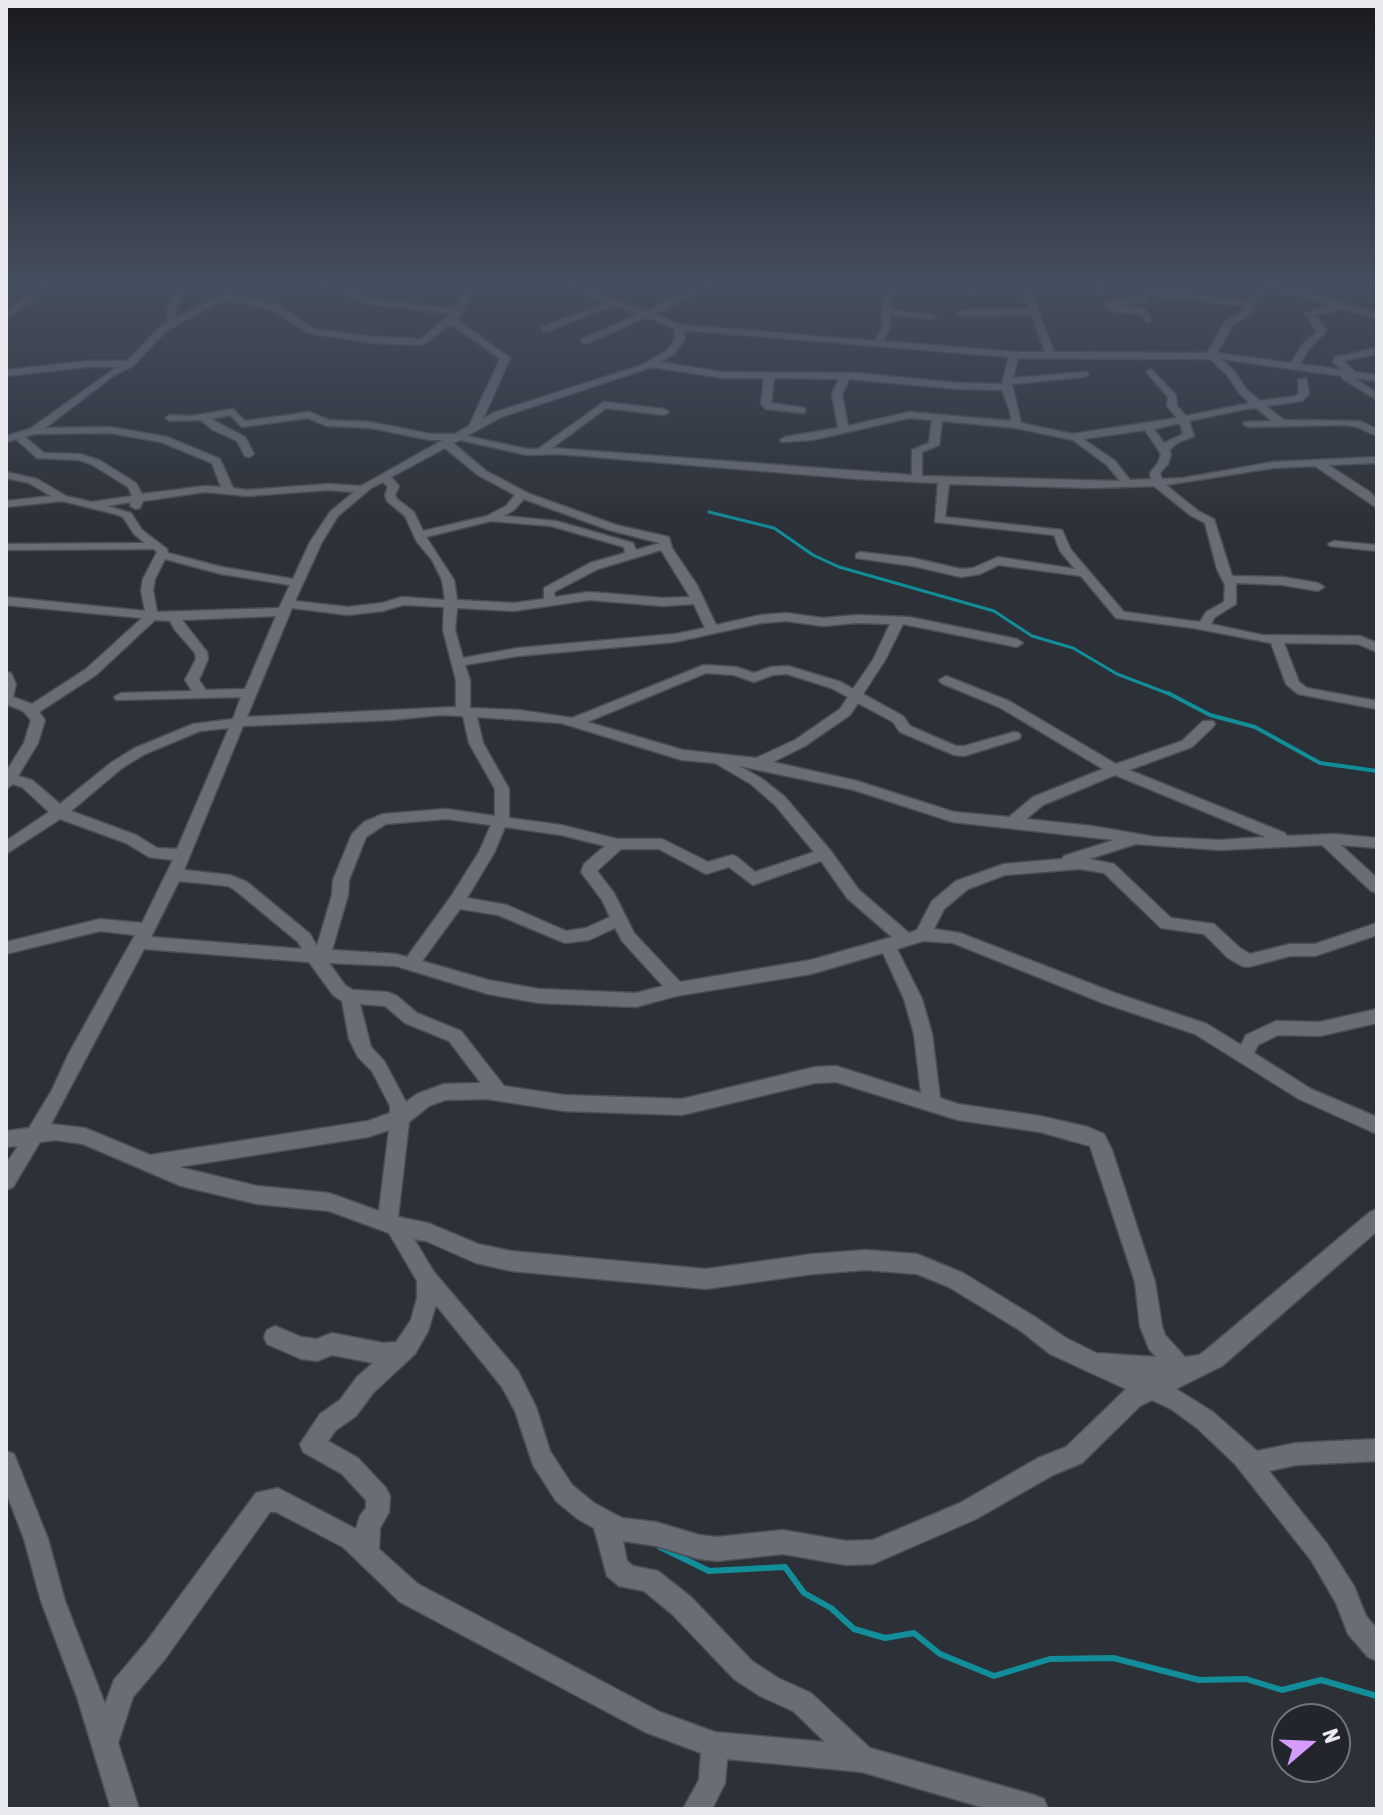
<!DOCTYPE html>
<style>
body{margin:0}
#map{position:relative;width:1383px;height:1815px;overflow:hidden;background:#2c3037;font-family:"Asap Condensed",sans-serif}
canvas{display:block}
.frame{position:absolute;inset:0;border:8px solid #e8eaef;pointer-events:none}
.north{position:absolute;left:1271px;top:1703px;width:80px;height:80px;box-sizing:border-box;background:#22262c;border:2px solid #71747a;border-radius:50%;rotate:71deg;font-size:22px;font-weight:700;line-height:32px;text-align:center;color:#e8eaef}
.north::after{content:'';display:block;margin:auto;width:28px;height:36px;background:#d49cfb;clip-path:polygon(50% 0,100% 100%,50% 72%,0 100%)}
</style>
<div id="map">
<canvas width="1383" height="1815"></canvas>
<div class="frame"></div>
<div class="north">N</div>
</div>
<script>
const g = document.querySelector('canvas').getContext('2d');
g.lineJoin = 'round';
function poly(rows) {
  const path = new Path2D();
  for (const r of rows) {
    path.moveTo(r[0], r[1]);
    for (let i = 2; i < r.length; i += 2) path.lineTo(r[i], r[i + 1]);
  }
  return path;
}
function trace(path, color, width, dash) {
  g.strokeStyle = color;
  g.lineWidth = width;
  g.lineCap = dash ? 'butt' : 'round';
  g.setLineDash(dash || []);
  g.stroke(path);
}
function fill(path, color) {
  g.fillStyle = color;
  g.fill(path, 'evenodd');
}
const streamFar2 = poly([
 [709,512,774,528,813,555,839,567,994,611,1032,636,1073,648,1117,674,1172,695]
]);
const streamFar1 = poly([
 [1168,693,1210,715,1255,727,1320,763,1377,771]
]);
const stream = poly([
 [660,1547,709,1571,785,1567,804,1593,831,1608,854,1629,885,1638,914,1633,940,1654,994,1676,1050,1659,1113,1658,1199,1680,1246,1679,1282,1690,1321,1680,1377,1696]
]);
const minor = poly([
 [43,285,54,285,35,294,27,305,6,317,6,310,21,301,29,290,43,285],
 [181,285,189,285,176,306,176,318,237,285,247,285,230,295,280,306,314,329,375,337,421,339,451,314,371,304,314,285,327,285,372,299,454,309,463,293,423,285,465,288,467,285,475,285,458,321,510,358,483,419,493,413,642,365,668,350,675,339,674,328,647,317,588,343,582,343,582,339,639,314,614,305,548,331,542,331,542,327,606,303,559,285,571,285,646,311,705,285,716,285,655,314,680,325,875,341,882,328,882,303,885,293,893,285,902,285,893,294,890,310,936,316,932,319,890,315,890,328,883,341,1014,352,1045,352,1032,315,961,316,957,313,961,310,1030,309,1022,293,970,292,967,291,967,287,1020,287,1019,285,1027,285,1028,288,1076,288,1103,285,1104,289,1100,292,1031,293,1054,352,1207,353,1225,322,1242,312,1245,306,1150,295,1148,302,1114,305,1146,310,1151,320,1147,323,1140,314,1114,312,1105,307,1105,303,1115,299,1141,298,1143,294,1119,285,1248,301,1264,285,1280,285,1377,313,1377,319,1339,308,1332,312,1314,315,1326,329,1325,333,1309,349,1300,364,1342,370,1333,362,1335,357,1377,348,1377,354,1343,361,1355,372,1377,375,1377,381,1354,378,1377,393,1377,400,1343,379,1342,376,1221,359,1234,371,1247,390,1260,401,1296,396,1299,393,1298,380,1306,378,1309,394,1302,401,1266,406,1284,420,1360,421,1377,429,1377,436,1357,427,1346,425,1248,427,1243,424,1244,422,1272,421,1256,408,1246,409,1189,421,1194,436,1177,443,1169,450,1171,454,1168,464,1160,473,1162,479,1183,478,1273,462,1377,457,1377,463,1328,465,1370,492,1377,499,1377,508,1315,466,1273,468,1166,485,1198,511,1214,519,1232,576,1283,577,1318,583,1324,587,1318,591,1283,585,1236,583,1236,604,1215,617,1211,624,1262,635,1360,636,1377,643,1377,652,1358,644,1284,643,1299,682,1307,688,1377,701,1377,709,1298,694,1286,684,1271,643,1193,628,1116,618,1081,576,999,565,980,574,961,577,913,566,856,558,856,554,860,552,913,558,961,569,973,568,998,557,1075,569,1060,551,1054,535,935,522,938,483,858,479,559,454,527,455,460,440,453,443,486,471,530,494,616,525,669,537,672,548,697,585,716,625,761,615,786,613,823,618,857,615,909,617,1017,639,1023,643,1017,647,903,624,885,660,863,694,903,716,910,726,956,746,964,746,1014,732,1019,733,1021,736,1019,739,964,756,954,755,900,732,893,722,858,703,850,715,805,746,773,762,857,781,954,812,1009,817,1033,797,1103,769,999,707,941,683,939,680,946,676,1009,701,1116,764,1182,741,1203,721,1213,721,1215,724,1213,727,1192,747,1129,770,1285,833,1287,836,1334,834,1377,838,1377,848,1341,845,1377,878,1377,893,1371,891,1322,845,1220,850,1136,844,1089,859,1114,864,1171,918,1214,924,1240,948,1250,954,1290,944,1315,944,1377,923,1377,935,1315,956,1290,956,1248,967,1242,966,1228,958,1204,934,1161,928,1104,873,1080,869,1005,875,968,889,944,909,934,929,960,933,1115,993,1207,1024,1241,1045,1246,1035,1276,1021,1320,1022,1377,1009,1377,1023,1320,1036,1278,1035,1258,1045,1254,1053,1311,1089,1377,1117,1377,1134,1299,1099,1195,1034,1103,1003,953,943,923,941,897,949,922,999,932,1034,940,1098,958,1104,1040,1116,1088,1127,1104,1134,1112,1150,1155,1282,1162,1326,1165,1335,1185,1357,1199,1355,1206,1350,1370,1212,1377,1209,1377,1231,1222,1366,1176,1389,1213,1412,1257,1451,1296,1443,1377,1439,1377,1461,1296,1465,1269,1471,1327,1544,1354,1586,1366,1616,1377,1629,1377,1661,1368,1657,1348,1634,1336,1603,1311,1560,1235,1464,1197,1428,1171,1409,1152,1400,1140,1406,1082,1463,1053,1475,976,1519,873,1564,846,1565,783,1554,717,1561,699,1559,656,1546,623,1541,627,1561,633,1566,658,1571,691,1597,752,1661,778,1678,811,1693,870,1748,1034,1795,1044,1799,1048,1809,988,1809,862,1772,727,1759,725,1783,712,1809,683,1809,699,1780,701,1753,645,1732,400,1602,343,1547,276,1512,270,1512,165,1659,133,1697,118,1743,139,1809,111,1809,77,1697,41,1601,24,1539,6,1492,6,1451,14,1454,48,1539,65,1601,105,1704,114,1680,147,1641,256,1493,278,1488,356,1529,360,1516,366,1508,366,1500,342,1474,303,1452,300,1444,320,1414,340,1400,357,1377,373,1363,332,1355,317,1361,301,1359,267,1344,264,1337,267,1330,275,1326,301,1337,317,1339,332,1333,383,1343,396,1342,411,1320,417,1298,417,1281,389,1233,329,1211,257,1204,181,1186,83,1144,55,1140,40,1142,13,1187,6,1190,6,1164,18,1146,6,1147,6,1131,29,1128,52,1090,69,1053,135,935,100,931,6,954,6,942,100,919,142,923,173,860,149,857,126,843,60,819,6,854,6,841,49,812,22,787,13,784,6,789,6,772,24,743,31,720,23,711,6,704,6,672,11,673,16,684,13,697,32,704,86,669,142,618,6,605,6,597,145,611,141,590,143,579,157,552,154,549,6,550,6,544,145,543,134,534,123,517,115,514,62,501,6,507,6,501,51,496,29,483,6,478,6,472,37,479,66,496,92,502,132,496,128,487,91,464,79,460,37,458,16,439,6,442,6,436,30,429,117,367,88,367,6,376,6,370,88,361,127,361,160,327,167,323,168,306,181,285],
 [1271,288,1331,305,1305,313,1317,332,1302,345,1291,363,1217,353,1232,326,1248,316,1258,297,1271,288],
 [224,299,274,310,308,333,375,343,423,345,451,324,500,359,469,426,455,434,430,434,371,422,329,420,309,412,245,421,233,409,191,416,170,415,165,418,170,421,201,420,213,430,237,441,245,456,249,457,254,454,245,437,211,419,230,415,242,427,308,418,327,426,371,428,430,440,443,440,361,486,328,484,247,490,233,488,220,459,167,437,110,427,45,428,113,376,133,366,166,331,224,299],
 [683,330,1009,357,1002,384,958,383,856,373,723,372,660,362,674,354,685,339,683,330],
 [1018,358,1210,359,1227,375,1240,394,1250,403,1186,416,1177,406,1176,395,1151,369,1146,372,1168,397,1167,406,1177,418,1072,434,1021,423,1012,384,1084,377,1089,374,1087,372,1013,378,1018,358],
 [652,367,723,378,764,378,761,404,766,409,802,413,805,412,805,408,771,403,774,378,839,379,832,394,838,428,785,437,780,440,781,442,813,440,909,418,932,420,929,443,912,450,912,475,552,448,606,408,664,415,669,412,664,409,604,402,538,449,527,449,467,436,501,417,652,367],
 [849,379,958,389,1002,390,1010,411,1011,421,909,412,848,426,842,394,849,379],
 [942,421,1016,428,1073,440,1107,465,1120,481,922,476,922,452,939,445,942,421],
 [1180,423,1183,434,1164,443,1154,429,1180,423],
 [1145,430,1161,454,1158,463,1150,473,1151,479,1130,480,1115,461,1083,439,1145,430],
 [110,433,161,442,212,463,221,487,205,486,142,494,136,483,99,460,80,454,44,453,25,437,35,434,110,433],
 [445,448,478,475,515,495,506,506,487,516,423,531,414,512,397,499,395,495,399,486,391,477,445,448],
 [383,482,388,487,385,495,387,501,405,516,417,542,432,560,442,580,445,600,402,597,382,603,348,607,295,601,322,542,338,516,371,488,383,482],
 [949,484,1093,488,1154,486,1190,515,1205,523,1217,569,1225,585,1224,602,1206,612,1200,622,1124,612,1071,550,1062,530,945,517,949,484],
 [328,490,354,492,330,512,310,542,293,579,222,567,168,553,167,549,142,530,131,513,107,506,131,502,130,506,136,509,140,508,143,501,205,492,247,496,328,490],
 [524,499,609,530,660,543,636,550,633,543,556,521,504,516,514,510,524,499],
 [491,521,551,526,624,547,625,553,590,563,544,588,544,599,514,603,457,600,454,580,426,537,491,521],
 [661,550,690,597,663,598,589,592,555,597,554,592,598,569,661,550],
 [165,559,221,574,290,585,279,608,157,612,153,590,155,579,165,559],
 [589,600,663,606,694,604,705,628,675,634,518,648,463,658,455,630,457,608,514,611,589,600],
 [403,605,444,607,443,630,456,680,456,707,247,717,292,608,348,615,383,611,403,605],
 [276,616,245,689,206,690,199,680,208,659,207,652,182,620,276,616],
 [155,620,170,621,175,630,195,653,196,659,185,680,192,691,121,693,114,697,116,700,241,697,233,719,193,724,135,748,112,762,60,804,32,780,18,776,38,743,45,720,39,712,96,675,155,620],
 [786,621,823,626,857,623,890,624,873,660,853,689,841,682,788,666,771,667,754,673,736,667,704,665,572,718,519,710,470,708,470,680,465,665,518,656,675,642,761,623,786,621],
 [706,673,734,675,754,682,773,675,787,674,831,688,848,697,840,709,795,740,756,758,683,750,587,722,706,673],
 [440,715,463,716,469,743,495,789,495,816,446,809,383,814,364,822,352,834,333,880,332,895,317,946,310,934,247,882,230,875,184,870,243,726,392,720,440,715],
 [477,717,561,723,682,760,715,763,751,784,775,805,814,852,755,872,737,857,732,855,708,862,662,839,617,839,561,825,509,818,509,789,483,743,477,717],
 [229,728,177,849,157,848,136,835,71,811,122,768,145,754,200,731,229,728],
 [739,766,854,790,953,822,1114,840,1064,856,1062,859,1004,864,956,881,932,901,917,930,909,933,859,890,830,850,785,797,761,778,739,766],
 [1115,775,1266,837,1220,840,1155,837,1092,826,1026,819,1043,805,1115,775],
 [446,819,491,825,479,852,450,898,407,957,396,954,332,950,348,895,349,880,366,837,386,824,446,819],
 [505,827,561,835,605,846,584,864,581,872,602,900,610,917,586,928,566,931,507,905,467,898,494,853,505,827],
 [621,849,659,849,706,874,729,867,753,885,821,861,847,898,892,937,811,960,680,982,634,933,614,893,597,871,621,849],
 [179,881,228,886,235,890,298,942,302,949,151,937,179,881],
 [460,909,498,915,565,943,589,940,615,928,622,941,663,986,636,993,539,989,488,980,422,961,460,909],
 [144,949,309,962,333,995,342,1001,349,1039,358,1057,372,1071,390,1106,390,1113,368,1121,150,1155,85,1128,51,1124,144,949],
 [883,953,904,999,914,1034,921,1093,836,1066,815,1067,682,1099,564,1095,504,1086,461,1031,417,1013,397,996,387,992,353,990,345,985,329,963,396,966,488,994,539,1003,636,1007,676,996,811,974,883,953],
 [360,1004,385,1006,405,1023,449,1041,481,1083,444,1084,417,1094,406,1102,384,1061,371,1047,360,1004],
 [836,1082,958,1120,1040,1132,1090,1146,1135,1282,1140,1326,1149,1349,1156,1357,1096,1353,1066,1338,1035,1317,963,1273,917,1254,866,1250,813,1254,706,1269,511,1251,478,1244,428,1223,398,1217,409,1122,429,1106,445,1100,487,1099,564,1111,682,1115,815,1083,836,1082],
 [389,1130,379,1211,329,1193,257,1186,179,1167,368,1137,389,1130],
 [414,1239,426,1241,476,1263,511,1271,706,1289,813,1274,866,1270,917,1274,949,1287,1021,1331,1050,1354,1126,1389,1066,1447,1038,1458,960,1503,873,1540,846,1541,783,1530,717,1537,699,1535,656,1522,622,1518,594,1503,572,1485,550,1451,536,1407,518,1371,434,1272,414,1239],
 [436,1305,502,1387,515,1411,533,1465,556,1501,578,1519,594,1528,607,1576,619,1586,644,1591,673,1615,734,1679,760,1696,793,1711,825,1742,715,1732,660,1712,418,1584,379,1549,380,1528,389,1512,390,1496,386,1488,358,1458,328,1441,336,1430,356,1416,373,1393,415,1354,428,1331,436,1305],
 [1334,541,1377,545,1377,551,1330,546,1328,544,1334,541]
]);
trace(streamFar2, '#118e99', 3);
trace(streamFar1, '#118e99', 4);
trace(stream, '#118e99', 6);
trace(minor, '#4b4f54', 3);
fill(minor, '#696d75');
const sky = g.createLinearGradient(0, 0, 0, 539);
sky.addColorStop(0, '#181a1e');
sky.addColorStop(0.53, '#454e5e');
sky.addColorStop(1, '#454e5e00');
g.fillStyle = sky;
g.fillRect(0, 0, 1383, 539);
</script>
